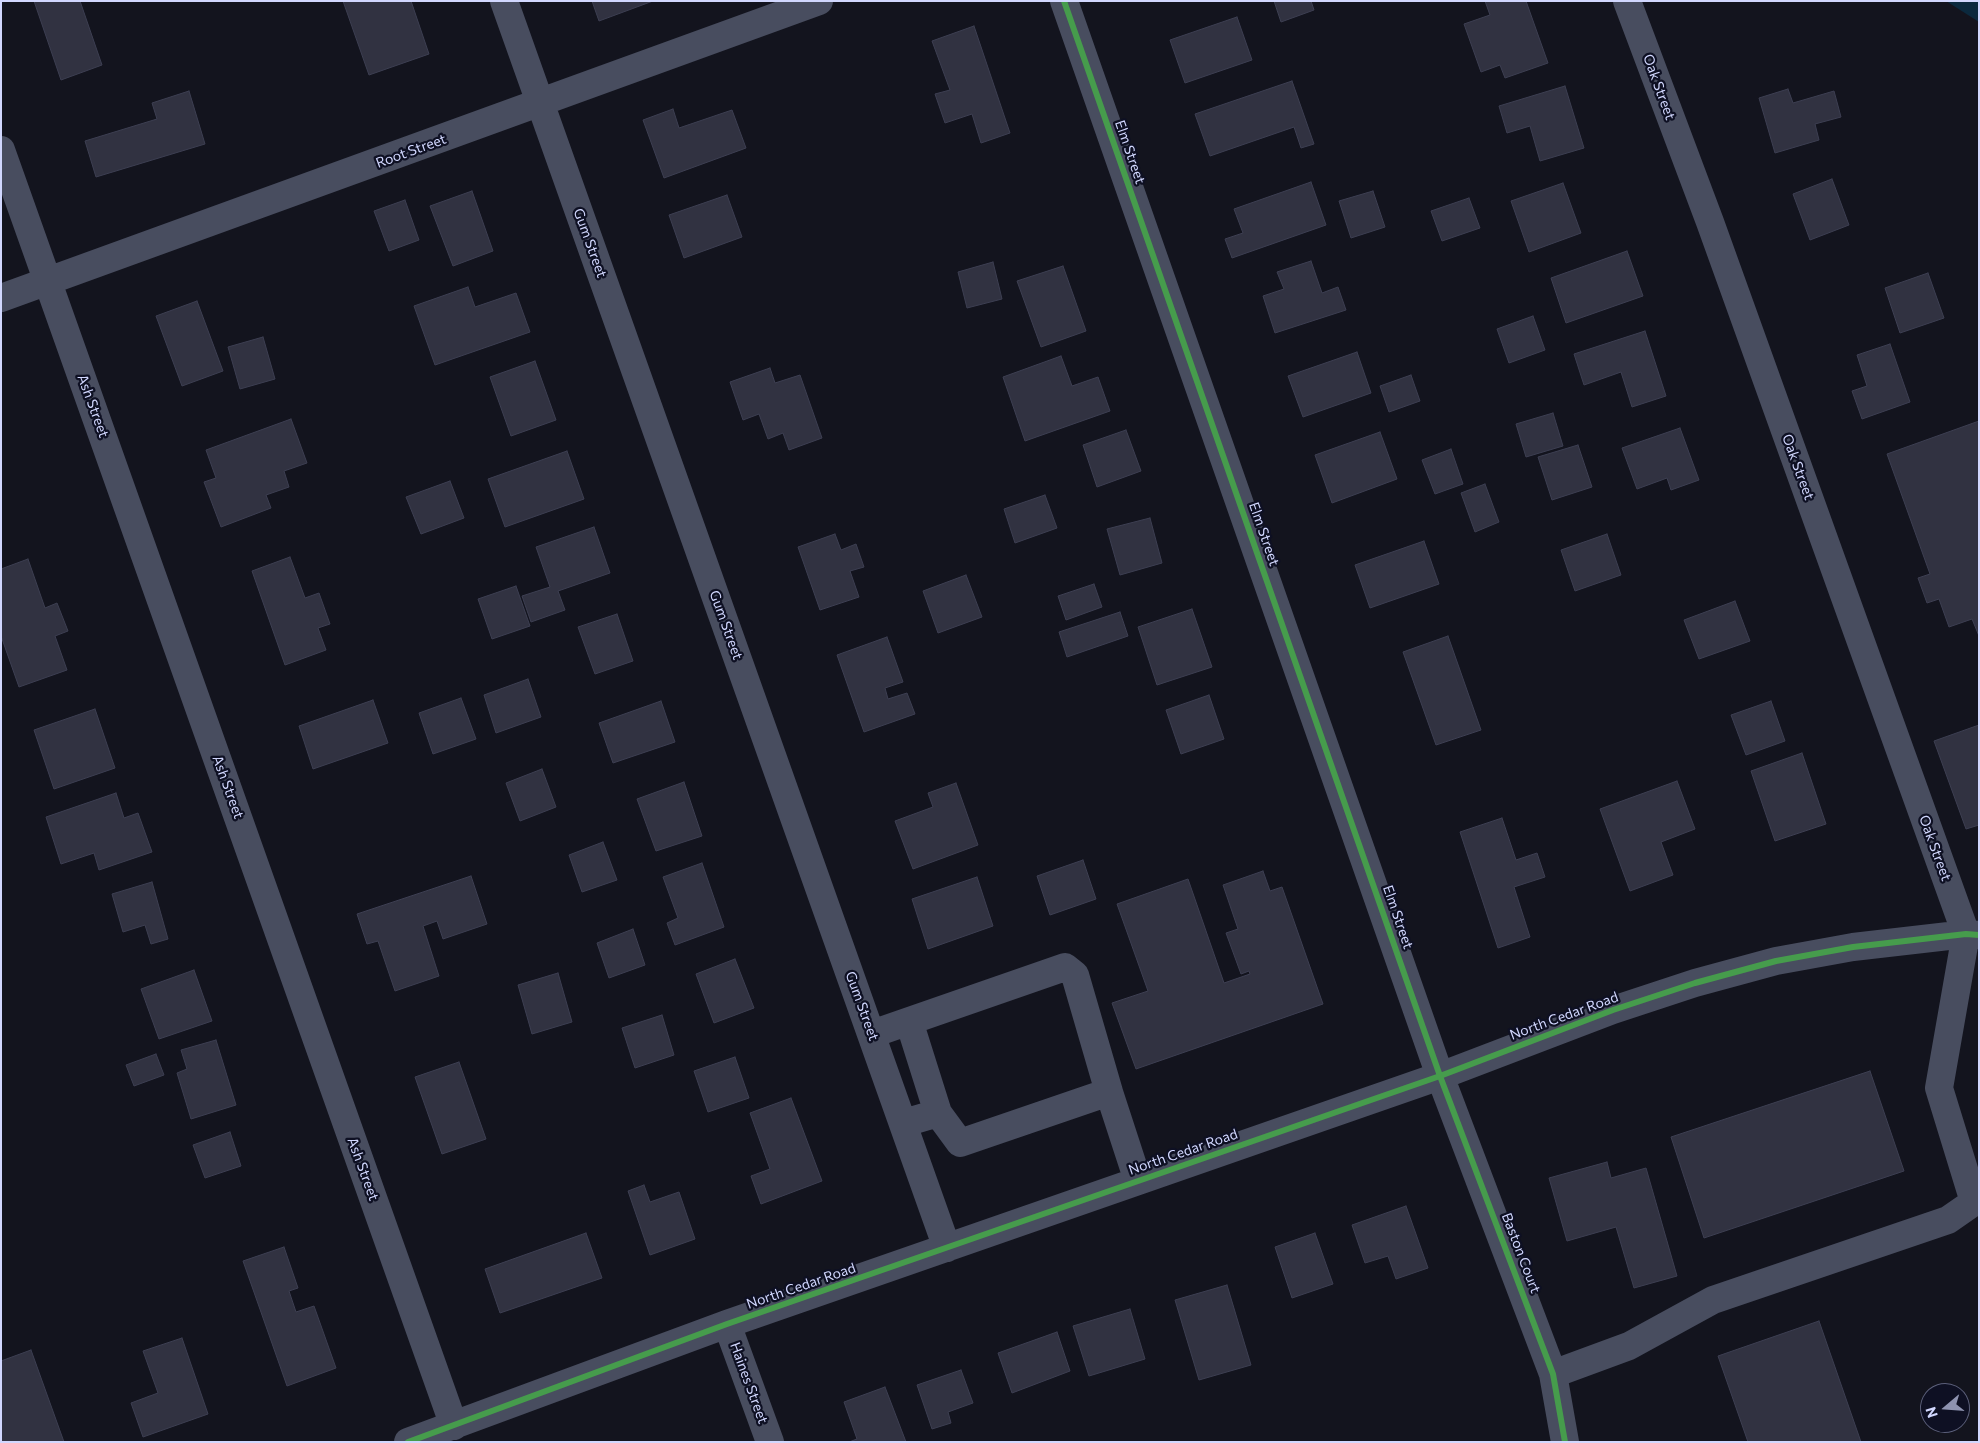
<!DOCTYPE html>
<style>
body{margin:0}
#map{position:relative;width:1980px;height:1443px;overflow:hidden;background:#13141e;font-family:Commissioner,sans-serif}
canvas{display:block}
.frame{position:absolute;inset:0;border:2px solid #d1d7fe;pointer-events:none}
.north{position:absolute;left:1920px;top:1383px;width:50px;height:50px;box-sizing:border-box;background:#0e1023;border:1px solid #5c607b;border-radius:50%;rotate:252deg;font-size:14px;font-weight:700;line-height:20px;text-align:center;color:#d1d7fe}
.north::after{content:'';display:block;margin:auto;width:18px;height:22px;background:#8e93b0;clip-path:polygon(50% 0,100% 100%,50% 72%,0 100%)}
</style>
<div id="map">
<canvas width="1980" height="1443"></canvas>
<div class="frame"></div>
<div class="north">N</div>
</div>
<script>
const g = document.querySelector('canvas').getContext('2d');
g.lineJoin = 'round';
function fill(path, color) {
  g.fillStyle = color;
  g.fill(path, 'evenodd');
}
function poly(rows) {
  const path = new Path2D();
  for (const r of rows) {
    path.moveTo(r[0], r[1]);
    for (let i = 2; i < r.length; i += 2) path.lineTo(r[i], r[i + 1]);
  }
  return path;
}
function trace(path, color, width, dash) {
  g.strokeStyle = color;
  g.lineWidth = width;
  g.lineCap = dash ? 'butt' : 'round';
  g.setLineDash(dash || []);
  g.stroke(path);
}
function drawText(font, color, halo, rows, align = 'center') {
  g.font = font + ' Commissioner,sans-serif';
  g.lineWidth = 4.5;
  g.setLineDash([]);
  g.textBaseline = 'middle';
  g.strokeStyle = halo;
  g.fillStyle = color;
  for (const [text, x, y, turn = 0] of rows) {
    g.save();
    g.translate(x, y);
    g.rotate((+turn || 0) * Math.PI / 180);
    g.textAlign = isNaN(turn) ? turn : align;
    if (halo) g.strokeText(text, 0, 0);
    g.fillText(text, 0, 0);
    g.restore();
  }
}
const water = poly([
 [1946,1,1979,1,1979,22]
]);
const building = poly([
 [34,1,80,1,102,65,61,80,34,1],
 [343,1,411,1,429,54,369,75,343,1],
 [592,1,653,1,599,21,592,1],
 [1274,1,1311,1,1314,10,1281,22,1274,1],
 [1485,1,1526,1,1548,63,1505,78,1500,65,1481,72,1464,24,1490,15,1485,1],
 [1237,17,1252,60,1185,83,1170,40,1237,17],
 [974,26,1010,133,981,143,972,114,945,123,935,94,950,90,932,41,974,26],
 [1292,81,1314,144,1301,148,1294,127,1210,156,1195,114,1292,81],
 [1565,86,1584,148,1540,161,1530,126,1507,133,1499,106,1565,86],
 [1788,89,1793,103,1834,91,1841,117,1815,124,1819,140,1775,153,1759,98,1788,89],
 [189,91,205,144,96,177,85,141,157,119,152,103,189,91],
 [673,109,679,128,732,110,746,148,664,178,643,120,673,109],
 [1832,179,1849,225,1810,240,1793,194,1832,179],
 [1311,182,1326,225,1232,258,1225,239,1243,233,1234,209,1311,182],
 [1563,183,1581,233,1529,252,1511,201,1563,183],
 [472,191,493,251,453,266,430,206,472,191],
 [1373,191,1385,227,1351,238,1339,201,1373,191],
 [727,195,742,237,684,258,669,215,727,195],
 [1469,198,1480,228,1442,241,1431,211,1469,198],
 [405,200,419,240,389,251,374,211,405,200],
 [1627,251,1643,296,1566,323,1551,278,1627,251],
 [1311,261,1322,293,1338,287,1346,310,1275,333,1263,296,1284,289,1277,272,1311,261],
 [993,262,1002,299,967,308,958,272,993,262],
 [1063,266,1086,331,1041,347,1017,281,1063,266],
 [1928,273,1944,318,1900,333,1885,288,1928,273],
 [468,287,475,307,516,293,530,332,435,365,414,306,468,287],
 [197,301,223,371,182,386,156,316,197,301],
 [1533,316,1545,350,1509,363,1497,329,1533,316],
 [1645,331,1666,396,1632,407,1621,372,1584,385,1574,354,1645,331],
 [263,337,275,379,240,389,228,347,263,337],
 [1890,344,1910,402,1862,419,1852,391,1867,386,1857,355,1890,344],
 [1357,352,1371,393,1303,417,1288,376,1357,352],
 [1061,356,1072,386,1098,377,1110,411,1025,441,1003,377,1061,356],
 [535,361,556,420,511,436,490,377,535,361],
 [770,368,775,383,800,375,822,438,789,450,783,433,768,439,759,414,743,420,730,382,770,368],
 [1411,375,1420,401,1389,412,1380,386,1411,375],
 [1553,413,1563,446,1526,457,1516,424,1553,413],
 [291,419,307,463,284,471,289,487,266,495,271,508,221,527,204,482,216,478,206,450,291,419],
 [1979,421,1979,636,1972,619,1949,627,1939,599,1927,603,1918,578,1930,574,1887,454,1979,421],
 [1680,428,1699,480,1671,490,1667,478,1637,489,1622,448,1680,428],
 [1126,430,1141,471,1097,487,1083,445,1126,430],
 [1380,432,1397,479,1332,503,1315,455,1380,432],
 [1578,445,1592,487,1552,500,1538,457,1578,445],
 [1451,449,1463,484,1435,494,1422,460,1451,449],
 [567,451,584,499,505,527,488,479,567,451],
 [450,481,464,518,421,534,406,497,450,481],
 [1485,484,1499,522,1475,532,1461,493,1485,484],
 [1045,495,1057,528,1015,543,1004,509,1045,495],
 [1150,518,1162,563,1120,575,1107,529,1150,518],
 [594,527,610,573,558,591,565,610,531,622,522,596,550,587,536,547,594,527],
 [835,534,841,550,856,544,864,567,850,571,859,597,820,610,798,547,835,534],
 [1607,534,1621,575,1575,591,1561,550,1607,534],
 [1424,541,1439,584,1370,608,1355,565,1424,541],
 [290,557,305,598,319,593,330,624,318,628,326,650,285,665,252,571,290,557],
 [28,559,45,608,57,603,68,631,55,636,67,670,19,687,1,636,1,569,28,559],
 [966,575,982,617,938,633,923,591,966,575],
 [1094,584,1102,607,1066,620,1058,596,1094,584],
 [516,586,530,626,492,639,478,599,516,586],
 [1735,601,1750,641,1699,659,1684,620,1735,601],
 [1192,609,1212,667,1157,685,1138,627,1192,609],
 [1120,612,1128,636,1067,657,1059,632,1120,612],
 [617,614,633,661,595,674,578,627,617,614],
 [1448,636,1481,730,1436,745,1403,652,1448,636],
 [887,637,903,682,885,688,888,699,907,693,915,714,864,732,837,655,887,637],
 [528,679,541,717,496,733,484,695,528,679],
 [1209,695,1224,739,1181,754,1166,710,1209,695],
 [461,698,476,739,433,754,419,713,461,698],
 [373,700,388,743,313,769,299,726,373,700],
 [661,701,675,742,613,763,599,723,661,701],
 [1771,701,1785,741,1746,755,1731,715,1771,701],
 [95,709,115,768,54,789,34,730,95,709],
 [1979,725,1979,825,1966,829,1934,741,1979,725],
 [1802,753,1826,824,1775,841,1751,771,1802,753],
 [542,769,556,807,520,821,506,783,542,769],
 [1677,781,1695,829,1661,842,1673,875,1630,891,1600,809,1677,781],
 [684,782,702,836,656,851,637,799,684,782],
 [956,783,978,845,913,869,895,821,933,807,928,793,956,783],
 [116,793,124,818,138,813,152,852,99,870,94,853,61,864,46,817,116,793],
 [1502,818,1516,860,1537,853,1545,877,1514,887,1530,937,1498,948,1460,832,1502,818],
 [603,842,617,880,582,892,569,855,603,842],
 [1083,860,1096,899,1050,915,1037,876,1083,860],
 [702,863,724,927,675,945,667,923,678,918,663,877,702,863],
 [1263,871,1270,891,1282,887,1323,1004,1136,1069,1112,1003,1148,991,1117,904,1188,879,1224,983,1250,974,1249,971,1241,974,1226,933,1238,929,1223,885,1263,871],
 [471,876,487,924,443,939,437,921,423,926,439,976,395,991,378,941,367,944,357,914,471,876],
 [977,877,993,926,928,949,912,899,977,877],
 [152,882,168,939,151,944,145,925,123,932,112,894,152,882],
 [633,929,645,965,609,978,597,943,633,929],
 [735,959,754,1008,714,1023,696,974,735,959],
 [194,970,212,1021,159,1039,141,989,194,970],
 [558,973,572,1022,532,1034,518,985,558,973],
 [662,1015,674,1055,635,1068,622,1028,662,1015],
 [216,1040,236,1105,191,1119,177,1073,187,1069,181,1050,216,1040],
 [156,1054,164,1075,134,1086,126,1065,156,1054],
 [735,1057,749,1098,708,1112,694,1071,735,1057],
 [459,1062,486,1139,442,1154,415,1077,459,1062],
 [1870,1071,1904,1171,1704,1238,1671,1137,1870,1071],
 [791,1098,822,1181,761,1204,751,1176,770,1169,750,1113,791,1098],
 [230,1132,241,1166,205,1178,193,1145,230,1132],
 [1607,1162,1611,1178,1646,1168,1677,1276,1634,1288,1616,1227,1567,1241,1549,1178,1607,1162],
 [644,1185,650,1202,679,1192,695,1239,650,1255,628,1191,644,1185],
 [1406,1206,1428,1268,1396,1279,1388,1256,1365,1263,1352,1225,1406,1206],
 [586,1233,602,1278,500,1313,485,1269,586,1233],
 [1315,1233,1333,1284,1292,1298,1275,1247,1315,1233],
 [284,1247,298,1288,289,1291,296,1312,314,1306,336,1368,287,1386,243,1261,284,1247],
 [1227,1285,1251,1365,1199,1380,1175,1300,1227,1285],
 [1130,1309,1145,1359,1089,1376,1073,1326,1130,1309],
 [1819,1321,1861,1442,1748,1442,1718,1356,1819,1321],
 [1057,1332,1070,1371,1012,1393,998,1353,1057,1332],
 [182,1338,208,1414,143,1437,131,1403,158,1393,143,1351,182,1338],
 [31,1350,64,1442,1,1442,1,1361,31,1350],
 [961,1370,973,1403,948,1412,951,1423,932,1429,917,1385,961,1370],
 [885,1387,906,1442,849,1442,857,1439,844,1402,885,1387]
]);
const minor = poly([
 [504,1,947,1248],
 [1064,1,1440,1076,1553,1374,1565,1442],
 [1,150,454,1426],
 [1,298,819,1],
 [909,1021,938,1113],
 [872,1034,1065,967,1075,975,1109,1092],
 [904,1123,938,1113,960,1143,1109,1092,1138,1181],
 [727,1324,770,1442],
 [1553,1374,1629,1346,1713,1300,1948,1220,1974,1202,1939,1088,1966,934,1710,222,1627,1],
 [408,1442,727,1324,1440,1076,1613,1010,1695,983,1776,961,1853,947,1966,934,1979,935]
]);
const cycleway = poly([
 [1064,1,1440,1076,1553,1374,1565,1442],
 [408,1442,727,1324,1440,1076,1613,1010,1695,983,1776,961,1853,947,1966,934,1979,935]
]);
const streetNames = [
 ["Oak Street",1659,87,70],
 ["Root Street",411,151,-20],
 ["Elm Street",1130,152,71],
 ["Gum Street",590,243,70],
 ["Ash Street",93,406,70],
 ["Oak Street",1798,467,70],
 ["Elm Street",1264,534,71],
 ["Gum Street",726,625,70],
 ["Ash Street",228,787,70],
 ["Oak Street",1935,848,70],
 ["Elm Street",1398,917,71],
 ["Gum Street",862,1006,70],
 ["North Cedar Road",1564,1016,-20],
 ["North Cedar Road",1183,1152,-19],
 ["Ash Street",363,1169,70],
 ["Baston Court",1521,1253,69],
 ["North Cedar Road",801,1286,-19],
 ["Haines Street",749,1383,70]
];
fill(water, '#0b293e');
fill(building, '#313241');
trace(building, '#3d3f52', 1);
trace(minor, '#484d5f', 28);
trace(cycleway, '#469c4c', 6);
drawText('14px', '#d1d7fe', '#0e1023', streetNames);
</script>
